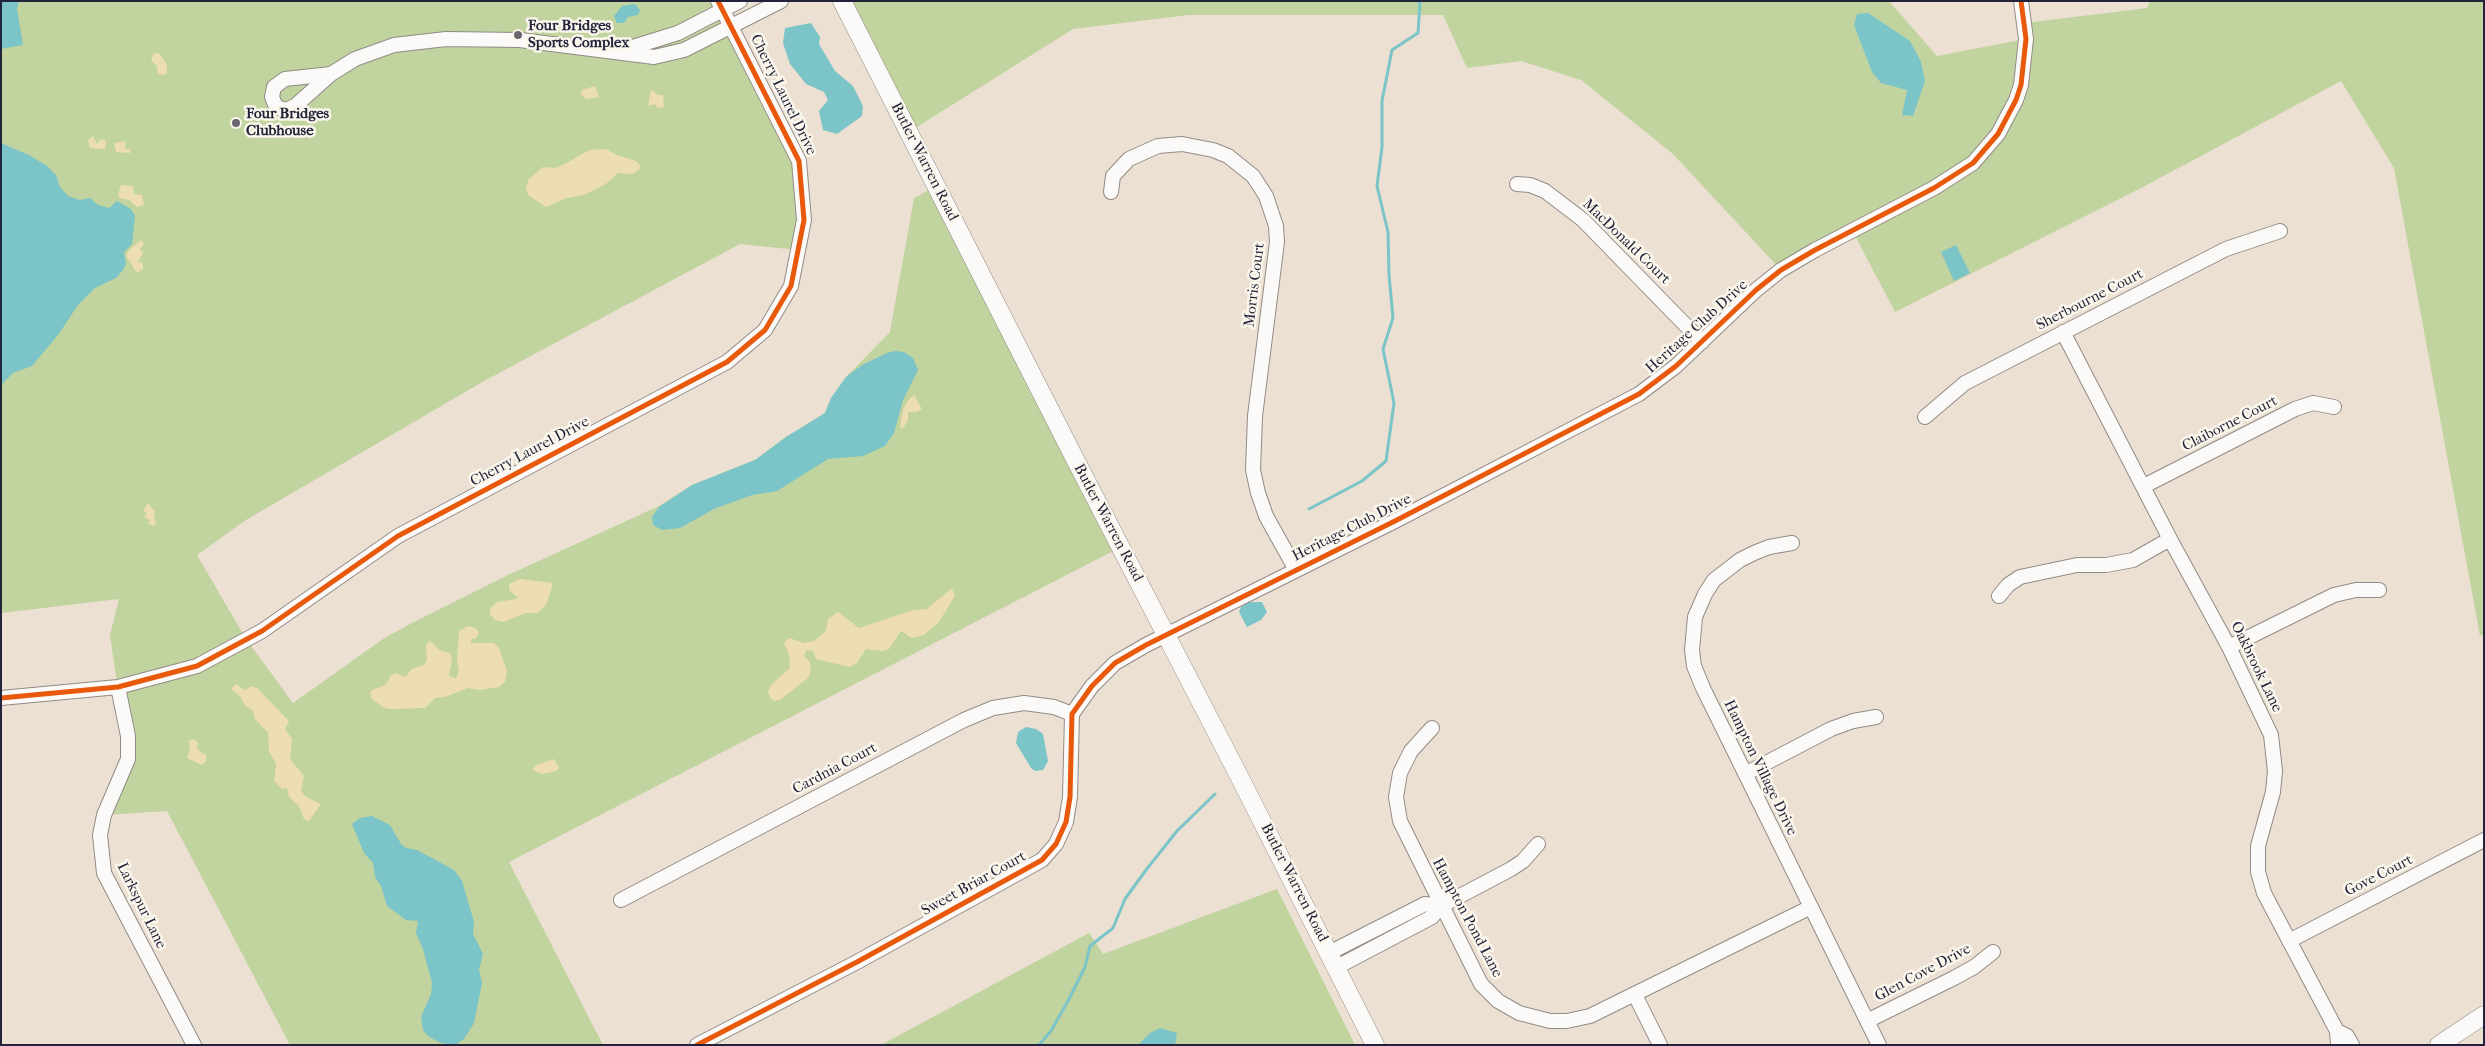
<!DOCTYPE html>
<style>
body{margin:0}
#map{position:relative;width:2485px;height:1046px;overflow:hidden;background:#ece0d2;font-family:"IM FELL French Canon",serif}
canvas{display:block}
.frame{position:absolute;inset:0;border:2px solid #22223b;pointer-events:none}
</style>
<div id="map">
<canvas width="2485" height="1046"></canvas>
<div class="frame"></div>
</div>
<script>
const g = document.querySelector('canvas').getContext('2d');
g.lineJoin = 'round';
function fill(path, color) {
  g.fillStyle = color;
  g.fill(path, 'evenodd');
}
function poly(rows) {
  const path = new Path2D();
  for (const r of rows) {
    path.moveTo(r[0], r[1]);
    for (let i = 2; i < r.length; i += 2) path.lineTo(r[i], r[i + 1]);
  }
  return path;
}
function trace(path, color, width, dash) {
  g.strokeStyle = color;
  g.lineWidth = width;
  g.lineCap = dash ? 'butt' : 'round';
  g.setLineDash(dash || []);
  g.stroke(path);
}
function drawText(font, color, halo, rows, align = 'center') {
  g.font = font + ' "IM FELL French Canon",serif';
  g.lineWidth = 5;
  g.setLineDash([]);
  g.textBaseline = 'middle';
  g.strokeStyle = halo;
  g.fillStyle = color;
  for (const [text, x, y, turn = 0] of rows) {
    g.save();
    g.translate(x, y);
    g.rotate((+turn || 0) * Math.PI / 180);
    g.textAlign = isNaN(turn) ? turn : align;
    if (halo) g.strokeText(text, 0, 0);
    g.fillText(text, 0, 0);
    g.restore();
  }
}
const green = poly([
 [1,1,714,1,799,161,798,250,740,244,484,381,246,520,197,555,246,639,293,703,383,639,412,623,508,575,659,506,692,485,755,460,786,437,825,413,831,398,846,377,890,332,914,198,937,186,1121,547,509,862,603,1045,290,1045,167,811,104,815,128,759,110,635,119,599,1,613],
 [842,1,1889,1,1937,56,2026,39,2025,23,2147,8,2150,1,2484,1,2484,634,2480,636,2394,168,2341,81,2143,187,1895,312,1852,230,1781,270,1673,154,1581,80,1521,61,1467,68,1443,15,1188,15,1073,29,909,132],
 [1277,889,1355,1045,881,1045,1089,933,1103,954]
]);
const sand = poly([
 [154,53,160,54,167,65,167,73,162,75,158,74,157,66,151,60],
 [595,86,599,97,587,99,581,95,582,90],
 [651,89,658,95,663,95,664,107,659,108,654,104,648,106],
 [93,136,97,144,101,139,106,141,105,149,90,148,88,140],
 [126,141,125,149,130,149,130,153,116,152,114,143],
 [606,149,617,155,636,161,640,165,639,170,632,174,618,173,606,184,584,195,567,198,546,207,528,195,526,187,529,179,543,167,555,168,565,164,589,150],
 [121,185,133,186,134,194,142,195,144,205,137,207,129,200,120,198,118,195],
 [141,240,144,244,140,249,143,253,138,262,143,263,143,269,137,273,126,256,129,250],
 [914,395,922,409,917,412,908,412,908,419,903,429,900,427,903,410,908,400],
 [148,503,155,512,154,518,156,523,153,526,148,523,150,520,144,517,147,513,143,511],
 [520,579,553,583,547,603,538,613,525,613,504,622,495,620,490,614,490,609,497,602,516,599,517,597,509,590,509,584],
 [952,588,955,595,949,606,938,623,924,635,912,638,901,631,889,649,883,651,866,649,857,663,850,667,816,659,813,651,806,650,804,656,810,662,811,671,808,678,780,700,774,701,770,698,768,692,771,685,790,668,789,655,784,643,789,638,804,643,814,641,826,631,828,619,838,612,859,628,913,610,927,609],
 [468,626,476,628,479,633,476,638,471,639,471,643,494,643,499,648,507,671,505,682,499,687,480,690,468,688,445,697,435,698,425,708,392,709,384,708,372,699,370,693,372,690,385,685,392,674,396,673,405,677,412,669,424,665,427,660,426,646,429,641,434,644,439,650,450,653,452,661,449,676,456,678,459,671,457,659,459,631],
 [236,684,245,690,252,686,257,688,288,720,289,722,285,729,292,739,290,759,304,776,301,791,306,797,321,804,309,821,304,819,299,806,289,797,287,788,282,789,274,781,276,764,269,751,268,733,255,719,253,711,244,704,241,697,231,689],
 [194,739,198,743,197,749,207,756,205,762,202,765,187,758,190,748,189,741],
 [554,759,559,768,556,771,542,774,532,770,536,765]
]);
const water = poly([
 [1,1,19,1,17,9,23,45,1,49],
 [635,4,640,10,638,15,628,17,624,23,617,23,614,16,622,6],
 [1868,13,1910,41,1921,62,1925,81,1913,116,1902,115,1907,90,1881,83,1872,72,1854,25,1857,14],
 [811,23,820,37,819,44,835,71,853,86,863,106,862,116,837,134,823,130,819,111,828,100,824,92,806,84,790,64,783,43,785,28],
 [1,143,29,155,47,166,56,175,60,187,68,196,80,200,90,198,98,205,109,208,117,201,131,209,135,216,132,244,124,252,126,264,123,270,116,278,95,288,78,305,58,335,32,366,13,373,1,385],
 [1956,245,1970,273,1954,281,1941,252],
 [896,351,904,352,913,358,918,370,903,400,894,433,885,446,863,456,828,459,777,491,752,495,714,509,680,528,662,530,653,525,652,517,659,507,692,485,755,460,786,437,825,413,831,398,846,377,862,365,887,353],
 [1250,602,1262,602,1267,612,1261,620,1247,627,1239,612,1241,607],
 [1026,727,1036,729,1043,734,1048,761,1043,770,1035,771,1031,768,1016,743,1018,732],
 [372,816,390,825,401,844,406,848,417,850,454,870,462,881,474,922,473,934,483,954,479,970,482,983,474,1023,464,1039,455,1045,441,1043,429,1037,423,1030,421,1017,431,994,432,983,423,949,416,933,418,921,406,920,387,906,381,886,375,877,373,863,364,853,352,824,360,818],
 [1160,1028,1177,1033,1175,1045,1138,1045,1150,1033]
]);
const stream = poly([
 [1309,509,1362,481,1386,461,1394,403,1383,349,1393,318,1389,275,1388,232,1377,186,1382,147,1382,101,1392,50,1418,33,1420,3,1418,1],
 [1039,1045,1051,1031,1069,999,1085,967,1090,946,1113,928,1125,899,1146,870,1177,831,1215,794]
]);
const minor = poly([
 [620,51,678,33,740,1],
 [331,74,295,106,286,110,276,107,272,97,274,87,285,79,331,74,355,59,394,45,446,39,520,40,654,57,684,50,781,1],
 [1517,184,1530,185,1545,191,1583,220,1702,342],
 [1111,192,1113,176,1129,159,1158,146,1182,144,1213,150,1228,156,1253,176,1266,196,1276,226,1277,242,1255,416,1253,470,1258,493,1266,516,1296,570],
 [2063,332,2170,539,2229,647,2271,735,2275,771,2273,792,2258,846,2258,872,2264,893,2337,1031,2338,1045],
 [1925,417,1965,383,2226,249,2280,231],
 [2144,486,2295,409,2313,403,2334,407],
 [1792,543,1769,547,1754,553,1740,560,1714,580,1705,594,1695,617,1692,650,1694,666,1703,688,1879,1045],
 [1999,596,2008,585,2020,577,2077,565,2106,565,2133,560,2170,539],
 [2229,647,2334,595,2356,590,2379,590],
 [118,687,128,736,128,759,104,815,100,835,104,873,194,1045],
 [1,698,118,687,197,666,262,631,398,536,727,362,765,330,791,286,804,220,799,161,718,1],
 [1432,728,1411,751,1400,773,1396,797,1400,821,1481,984,1498,1001,1519,1013,1550,1021,1567,1021,1590,1016,1811,907],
 [1745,774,1831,729,1853,721,1876,717],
 [621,900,964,720,993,708,1024,703,1054,707,1072,714],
 [2289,941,2484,840],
 [1329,953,1425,904,1441,906],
 [1337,967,1432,917,1441,906,1511,869,1523,861,1538,844],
 [1635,995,1660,1045],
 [1867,1021,1954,978,1974,967,1993,952],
 [2337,1031,2347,1036,2352,1045],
 [697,1045,857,962,1042,860,1056,844,1066,822,1070,797,1072,714,1092,686,1115,663,1146,645,1395,521,1639,394,1676,366,1756,290,1781,270,1815,250,1934,188,1973,163,1998,134,2016,100,2021,85,2026,39,2021,1]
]);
const major = poly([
 [842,1,1076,461,1237,772,1375,1045],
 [2439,1045,2484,1015]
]);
const cycleway = poly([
 [1,698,118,687,197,666,262,631,398,536,727,362,765,330,791,286,804,220,799,161,718,1],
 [697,1045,857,962,1042,860,1056,844,1066,822,1070,797,1072,714,1092,686,1115,663,1146,645,1395,521,1639,394,1676,366,1756,290,1781,270,1815,250,1934,188,1973,163,1998,134,2016,100,2021,85,2026,39,2021,1]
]);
const markers = [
 [518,35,5,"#696470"],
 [236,123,5,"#696470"]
];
const poiNames = [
 ["Four Bridges",528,26],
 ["Sports Complex",528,43],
 ["Four Bridges",246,114],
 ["Clubhouse",246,131]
];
const streetNames = [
 ["Cherry Laurel Drive",783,95,64],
 ["Butler Warren Road",924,162,63],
 ["MacDonald Court",1626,242,44],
 ["Morris Court",1255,285,-83],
 ["Sherbourne Court",2090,300,-27],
 ["Heritage Club Drive",1697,327,-42],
 ["Claiborne Court",2230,424,-27],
 ["Cherry Laurel Drive",530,452,-28],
 ["Butler Warren Road",1108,523,62],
 ["Heritage Club Drive",1352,528,-27],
 ["Oakbrook Lane",2256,667,64],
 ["Hampton Village Drive",1760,768,64],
 ["Cardnia Court",835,769,-28],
 ["Gove Court",2379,876,-27],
 ["Butler Warren Road",1294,883,63],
 ["Sweet Briar Court",974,884,-29],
 ["Larkspur Lane",141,906,64],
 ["Hampton Pond Lane",1467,918,62],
 ["Glen Cove Drive",1923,973,-28]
];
fill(green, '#c1d39e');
fill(sand, '#edddb5');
fill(water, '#7bc4c8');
trace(stream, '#7bc4c8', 3);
trace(minor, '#918b87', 16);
trace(major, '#918b87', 19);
trace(minor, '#fcfaf8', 14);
trace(major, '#fcfaf8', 18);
trace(cycleway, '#e8590c', 5);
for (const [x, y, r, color] of markers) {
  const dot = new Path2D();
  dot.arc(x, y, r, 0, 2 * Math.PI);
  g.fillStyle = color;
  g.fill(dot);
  trace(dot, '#fbf7ec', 2);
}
drawText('bold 15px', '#22223b', '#fbf7ec', poiNames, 'left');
drawText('15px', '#22223b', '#fbf7ec', streetNames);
</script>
